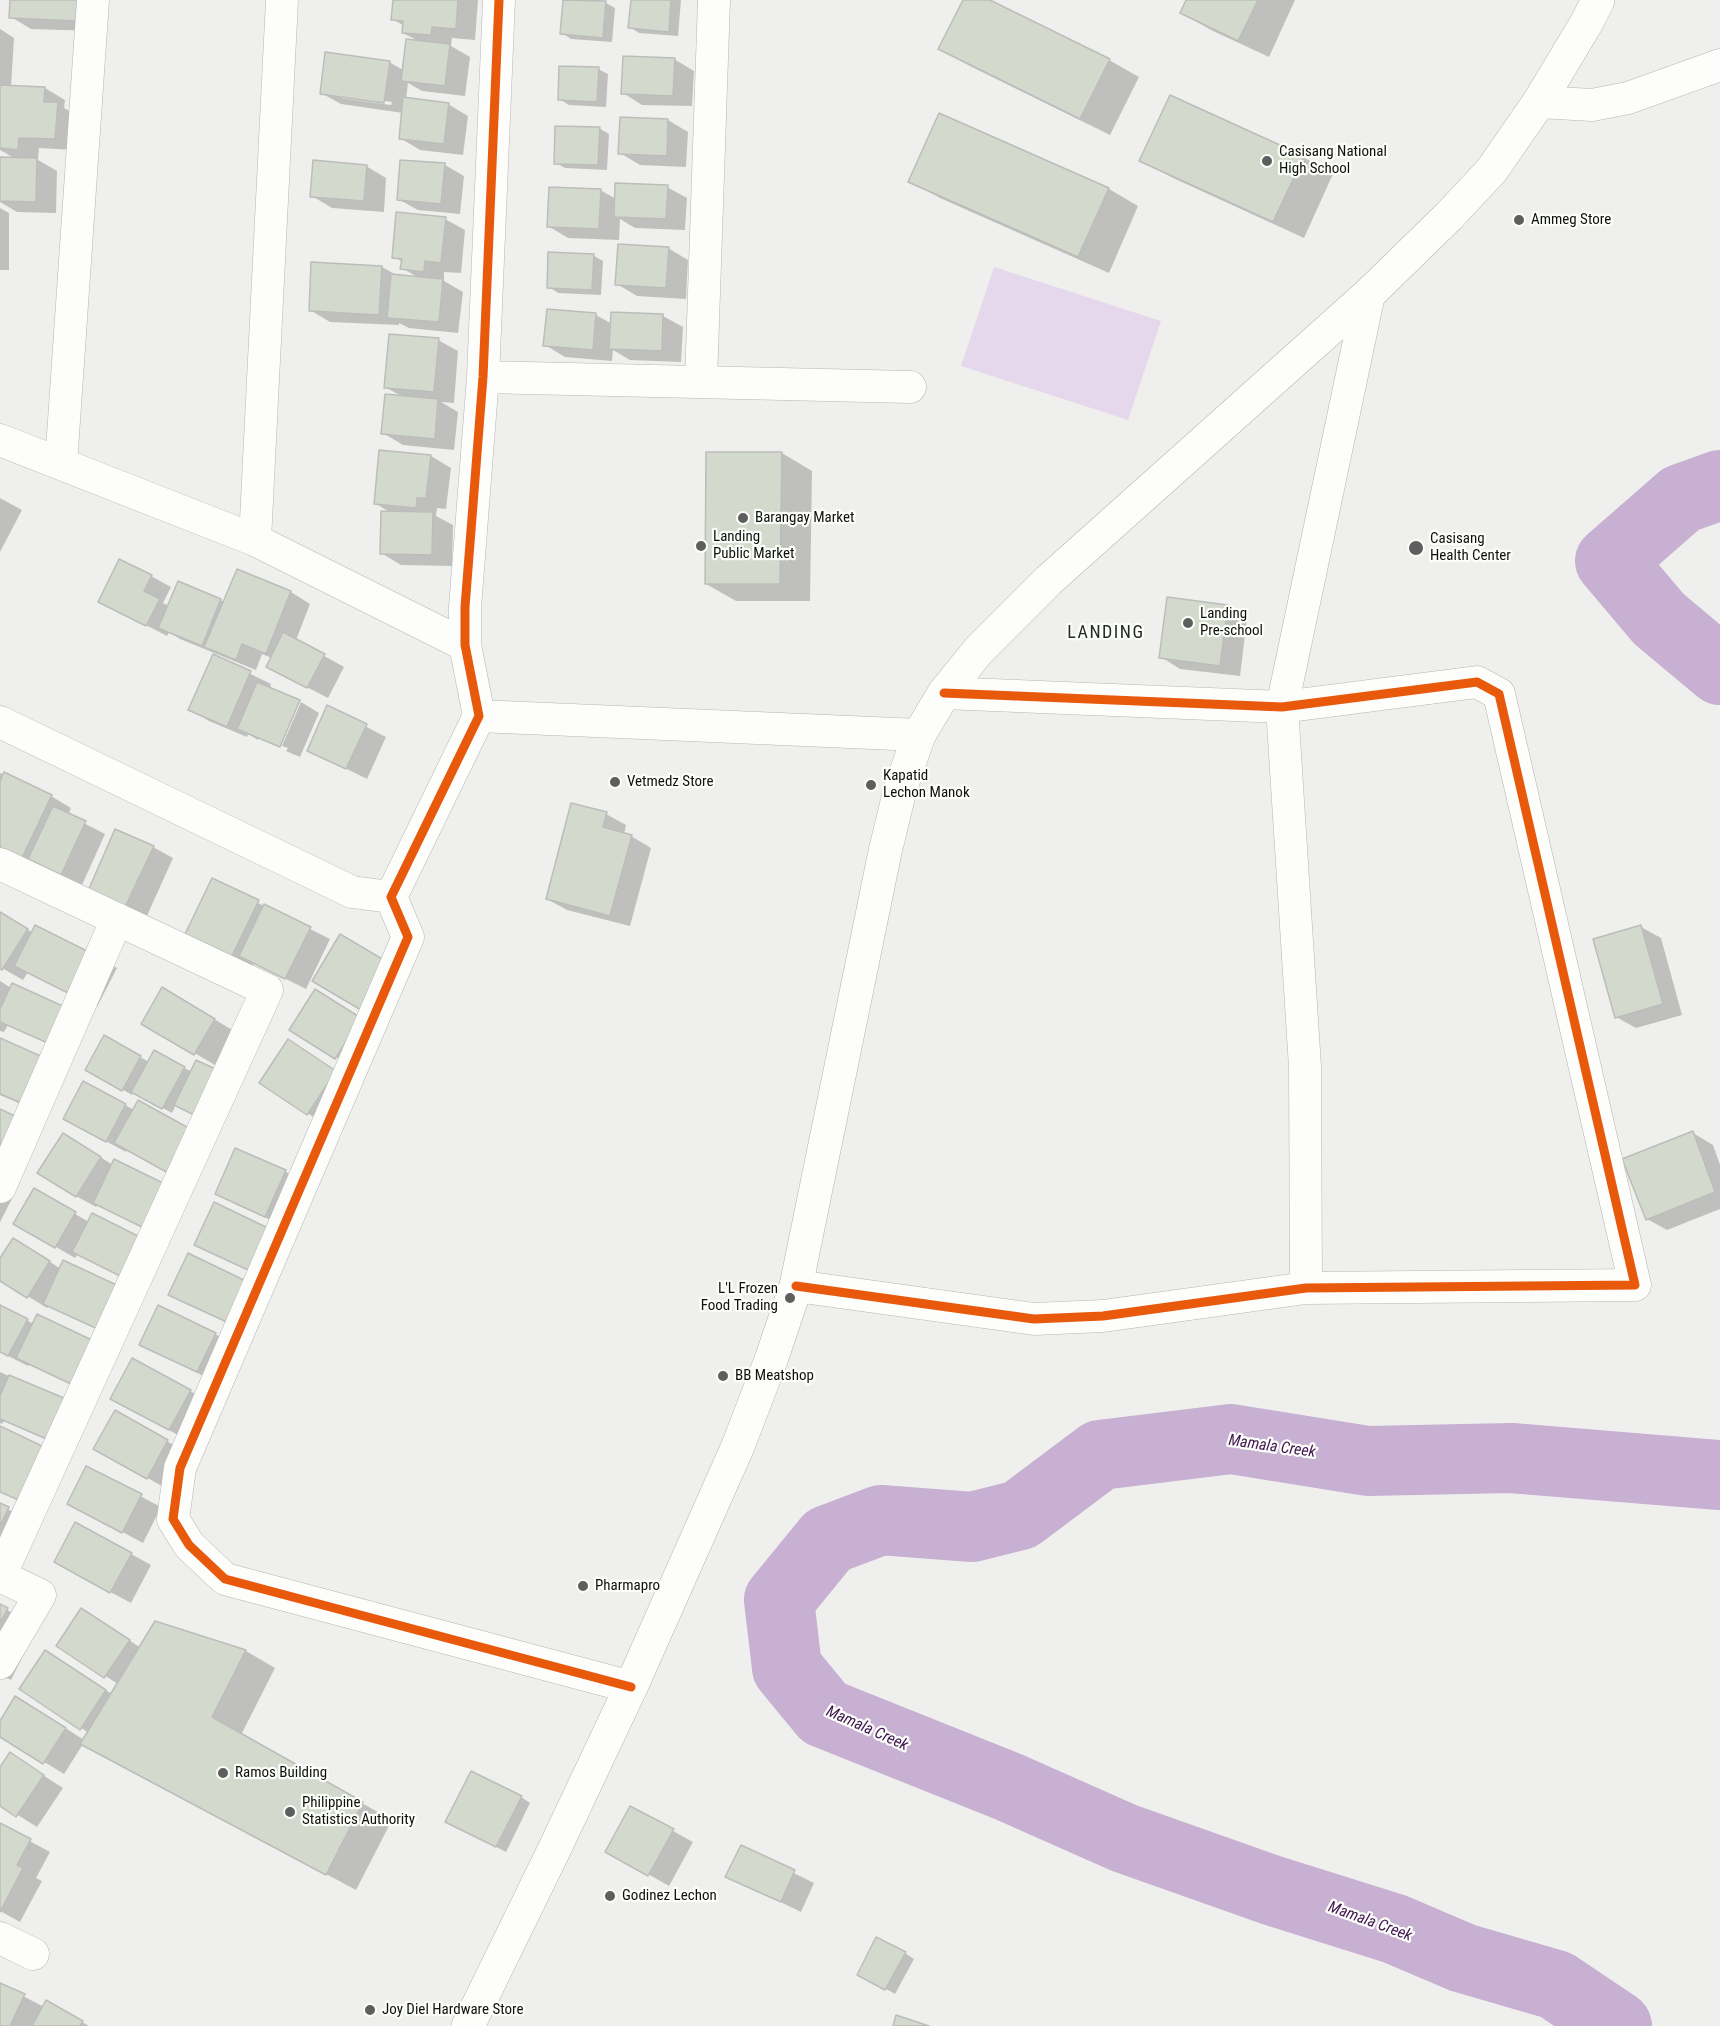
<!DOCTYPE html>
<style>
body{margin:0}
canvas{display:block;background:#eff0ed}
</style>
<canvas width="1720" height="2026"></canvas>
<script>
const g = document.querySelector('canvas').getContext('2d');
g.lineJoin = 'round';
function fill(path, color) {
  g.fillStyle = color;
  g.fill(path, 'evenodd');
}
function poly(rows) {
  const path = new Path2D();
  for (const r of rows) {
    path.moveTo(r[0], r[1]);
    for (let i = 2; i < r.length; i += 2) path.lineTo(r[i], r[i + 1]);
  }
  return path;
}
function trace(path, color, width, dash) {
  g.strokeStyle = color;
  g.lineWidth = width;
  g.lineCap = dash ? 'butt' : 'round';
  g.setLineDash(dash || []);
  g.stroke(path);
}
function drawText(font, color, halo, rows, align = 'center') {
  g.font = font + ' "Roboto Condensed",sans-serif';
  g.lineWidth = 4.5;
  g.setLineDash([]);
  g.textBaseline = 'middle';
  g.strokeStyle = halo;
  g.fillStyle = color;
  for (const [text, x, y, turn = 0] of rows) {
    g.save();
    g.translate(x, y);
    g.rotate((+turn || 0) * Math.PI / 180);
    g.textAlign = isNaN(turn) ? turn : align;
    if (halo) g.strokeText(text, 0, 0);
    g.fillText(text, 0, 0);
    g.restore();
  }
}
const green = poly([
 [994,267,1161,321,1128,420,961,366]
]);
const shadow = poly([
 [12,0,98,0,96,31,31,29,11,17],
 [395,0,478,0,475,40,452,38,451,46,470,57,465,96,422,91,408,83,406,99,448,104,468,116,463,155,420,150,400,138,403,113,341,104,321,93,389,62,403,70,420,42,403,33,404,26,393,19],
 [341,95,392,102,391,105,341,98],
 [565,0,606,3,615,8,612,42,571,39,562,33],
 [633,0,681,0,678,36,639,33,630,27],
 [964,0,987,0,1109,60,1139,77,1110,135,970,66,940,49],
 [1188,0,1295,0,1269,57,1211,30,1182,13],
 [0,29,14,38,11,87,45,88,65,100,64,108,77,115,75,150,39,148,38,160,57,171,56,213,17,212,0,202,0,159,16,159,0,150],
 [674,59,694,71,692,106,642,105,623,93],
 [598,69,608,74,606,107,569,105,559,99],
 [940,115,1109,189,1138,206,1109,273,940,198,910,181],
 [668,120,688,132,686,167,640,165,620,153],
 [599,128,609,134,607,170,565,168,556,163],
 [1303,157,1333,174,1304,238,1171,177,1141,160],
 [445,165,464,176,460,214,418,210,398,199],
 [366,166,386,178,384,212,332,208,312,196],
 [667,187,687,198,685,230,635,228,620,219,619,240,568,238,548,226,600,190,616,199],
 [0,208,9,213,9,270,0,270],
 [445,219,465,230,461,273,444,272,444,281,463,292,458,333,409,328,399,323,399,325,330,322,310,310,382,267,398,276,419,278,402,268,403,262,393,257],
 [668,248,688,260,686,299,637,296,617,284],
 [594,256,603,261,601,295,558,293,549,287],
 [596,315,612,324,663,316,683,327,681,362,630,360,613,350,612,361,565,357,545,345],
 [438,340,458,351,454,403,441,402,458,412,454,450,403,445,383,433,403,397,385,387],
 [782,453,812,471,810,601,736,601,706,584],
 [431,456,451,468,446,509,437,508,436,516,453,525,452,566,401,565,381,553,391,513,375,503],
 [0,498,22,510,0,552],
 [237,571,291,592,310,604,296,640,344,667,328,698,287,677,272,658,262,654,256,670,180,639,169,632,167,636,100,601,151,576,171,587,163,603,169,606,179,583,225,602],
 [1228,606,1247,618,1240,676,1180,669,1161,657],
 [214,656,271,684,258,740,248,734,247,737,209,721,189,709],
 [301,702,319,713,300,757,281,749,286,751,288,748,282,746],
 [328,707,386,737,367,779,309,750],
 [0,773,51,796,71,808,68,815,105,834,82,885,43,866,41,872,0,853],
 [606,814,626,825,624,834,631,836,651,848,630,926,567,910,547,899],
 [153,847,173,858,146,918,109,902],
 [212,880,330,939,306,989,254,963,252,966,207,944],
 [0,913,33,933,97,957,117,968,97,1007,28,972,23,980,0,967],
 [1641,927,1661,938,1682,1015,1636,1028,1616,1017],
 [0,981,11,988,71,1054,8,1025,4,1032,0,1031],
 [163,989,234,1031,215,1065,143,1023],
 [291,1029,380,1031,355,1069],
 [105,1037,149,1062,155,1052,192,1072,172,1113,133,1092,132,1095,87,1069],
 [0,1040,44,1114,0,1095],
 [289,1041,355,1084,327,1125,307,1113],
 [125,1105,134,1110,126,1152,85,1130],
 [1693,1133,1713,1145,1720,1165,1720,1209,1667,1230,1647,1219],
 [83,1146,113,1165,169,1240,98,1205,96,1207,76,1196],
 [236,1150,286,1172,306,1183,286,1227,237,1205,217,1194],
 [0,1171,20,1183,0,1222],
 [34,1190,89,1222,141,1286,78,1254,75,1258,15,1223],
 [214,1204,268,1280,196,1244],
 [33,1251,61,1269,123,1341,49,1306,47,1308,0,1279,0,1261],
 [189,1255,249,1334,170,1294],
 [0,1307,34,1324,93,1395,30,1364,28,1366,0,1352],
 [215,1334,235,1345,217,1383,141,1344],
 [0,1372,90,1414,74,1452,4,1421,2,1424,0,1423],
 [190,1391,210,1402,189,1441,132,1410],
 [115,1412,188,1453,167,1489,95,1448],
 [87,1468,161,1507,143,1543,89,1514],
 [0,1505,28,1520,0,1557],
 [131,1554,151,1565,131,1603,75,1573],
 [0,1606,27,1621,17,1640,28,1646,11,1680,0,1675],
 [101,1622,141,1648,156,1622,246,1651,275,1668,241,1735,392,1820,356,1890,83,1744,64,1774,0,1735,0,1724,36,1709,84,1740,89,1733,21,1689,65,1664,112,1694,118,1684,58,1646],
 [10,1754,63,1788,37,1827,0,1804,0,1770],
 [521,1797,530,1803,506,1852,457,1827],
 [0,1825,50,1852,36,1878,42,1881,20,1922,0,1911],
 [673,1831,693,1842,669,1886,625,1861],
 [741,1847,814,1883,801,1912,727,1876],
 [905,1953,914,1959,895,1994,859,1974],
 [0,1984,44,2007,47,2002,89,2026,0,2026]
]);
const river = poly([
 [1720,485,1681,499,1610,561,1659,619,1720,670],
 [1617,2026,1556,1985,1463,1958,1395,1929,1271,1890,1124,1838,1009,1787,824,1713,787,1668,779,1600,828,1540,881,1520,972,1527,1020,1515,1100,1455,1231,1439,1368,1461,1511,1458,1720,1475]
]);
const building = poly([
 [10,0,77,0,76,21,9,18,10,0],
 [393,0,458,0,456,29,432,27,431,35,402,33,403,21,391,20,393,0],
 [563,0,606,1,603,38,560,34,563,0],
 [631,0,671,0,669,32,628,28,631,0],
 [963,0,990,0,1110,59,1080,119,938,49,963,0],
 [1186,0,1258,0,1238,41,1180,13,1186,0],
 [406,39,450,44,445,86,401,81,406,39],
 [325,52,390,61,384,103,320,94,325,52],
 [623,56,675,58,673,96,621,94,623,56],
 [559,66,599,67,597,102,558,100,559,66],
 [0,85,45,87,44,102,58,102,55,139,19,138,18,150,0,148,0,85],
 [1170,95,1304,156,1273,222,1139,161,1170,95],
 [403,97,449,103,444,144,399,139,403,97],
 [939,113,1109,188,1078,257,908,182,939,113],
 [620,117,668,119,667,156,618,154,620,117],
 [555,126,600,127,598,165,554,164,555,126],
 [0,157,37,158,36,202,0,201,0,157],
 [313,160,367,165,364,201,310,197,313,160],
 [400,160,445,163,441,204,397,200,400,160],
 [615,183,668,185,666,219,614,217,615,183],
 [549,187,601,189,599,229,547,227,549,187],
 [396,212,446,217,441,263,425,261,424,272,400,269,402,259,392,258,396,212],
 [618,244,669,247,666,288,615,285,618,244],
 [548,252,594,254,592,290,547,288,548,252],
 [311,262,382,266,379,315,309,311,311,262],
 [391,274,443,279,439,322,387,318,391,274],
 [547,309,596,313,593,350,543,346,547,309],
 [611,312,663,314,662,351,609,349,611,312],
 [389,334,439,338,434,392,384,388,389,334],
 [385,394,438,399,435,439,381,434,385,394],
 [379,450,431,455,426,498,417,498,416,508,374,504,379,450],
 [706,452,782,452,780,584,705,584,706,452],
 [381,511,433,512,432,555,380,554,381,511],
 [119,559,152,575,144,591,160,599,146,626,98,602,119,559],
 [237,569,291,591,266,654,242,644,236,660,204,647,237,569],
 [178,581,221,599,202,646,158,628,178,581],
 [1167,597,1228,605,1220,666,1159,658,1167,597],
 [283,632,325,654,307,688,266,667,283,632],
 [213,654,251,671,227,727,188,710,213,654],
 [257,682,300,700,280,747,237,729,257,682],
 [327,705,367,724,346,769,307,751,327,705],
 [4,772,52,795,20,862,0,852,0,781,4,772],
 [571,803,607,812,603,827,632,835,610,916,546,899,571,803],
 [53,806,86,821,61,875,28,859,53,806],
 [115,829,154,846,125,907,88,891,115,829],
 [212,878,259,900,232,956,185,934,212,878],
 [264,904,311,927,285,979,239,956,264,904],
 [0,912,28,929,2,970,0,969,0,912],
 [35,925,97,956,76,997,14,966,35,925],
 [1641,925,1663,1004,1615,1018,1593,939,1641,925],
 [340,934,389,963,361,1010,312,981,340,934],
 [12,983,67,1008,50,1044,0,1022,0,1009,12,983],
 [162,987,215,1019,194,1055,141,1024,162,987],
 [315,989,361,1018,335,1059,289,1030,315,989],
 [104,1035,141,1056,122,1091,85,1070,104,1035],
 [0,1038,45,1058,24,1104,0,1094,0,1038],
 [288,1039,336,1071,307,1115,259,1083,288,1039],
 [154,1050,185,1067,162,1109,131,1092,154,1050],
 [196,1060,220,1071,198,1117,174,1105,196,1060],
 [83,1081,126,1104,106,1142,63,1119,83,1081],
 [138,1100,194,1131,170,1174,114,1143,138,1100],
 [0,1109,19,1118,0,1156,0,1109],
 [1693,1131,1715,1192,1646,1220,1622,1159,1693,1131],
 [63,1133,101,1157,76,1197,37,1173,63,1133],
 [235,1148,286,1170,265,1217,215,1194,235,1148],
 [114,1159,169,1186,148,1230,93,1203,114,1159],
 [34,1188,76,1212,55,1248,13,1224,34,1188],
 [214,1202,268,1228,248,1270,194,1245,214,1202],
 [92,1213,140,1237,120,1276,72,1252,92,1213],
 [13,1238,50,1261,27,1298,0,1281,0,1258,13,1238],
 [188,1253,248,1282,229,1323,168,1295,188,1253],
 [63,1260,123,1288,102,1331,43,1304,63,1260],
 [0,1305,28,1319,8,1356,0,1352,0,1305],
 [158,1305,216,1333,197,1372,139,1345,158,1305],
 [37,1314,94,1341,73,1385,16,1358,37,1314],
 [132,1358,191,1390,169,1430,110,1399,132,1358],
 [9,1375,71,1401,54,1442,0,1419,0,1396,9,1375],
 [115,1410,168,1440,147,1479,93,1449,115,1410],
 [0,1426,46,1448,21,1501,0,1492,0,1426],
 [86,1466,142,1494,122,1533,67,1504,86,1466],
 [0,1503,9,1507,0,1526,0,1503],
 [75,1522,132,1553,110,1593,54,1562,75,1522],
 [0,1604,8,1608,0,1623,0,1604],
 [81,1608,130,1640,104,1678,56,1646,81,1608],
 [155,1621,246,1650,212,1717,363,1802,326,1875,80,1744,155,1621],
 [45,1650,106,1690,80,1730,19,1689,45,1650],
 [15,1696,66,1728,43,1764,0,1737,0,1721,15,1696],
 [10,1752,44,1775,16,1817,0,1806,0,1767,10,1752],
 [471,1771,522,1796,496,1847,445,1822,471,1771],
 [630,1806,674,1829,648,1876,605,1852,630,1806],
 [0,1823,31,1839,17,1865,23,1868,0,1912,0,1823],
 [741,1845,795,1870,781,1902,725,1877,741,1845],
 [876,1937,906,1952,885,1990,857,1975,876,1937],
 [0,1983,25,1994,10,2026,0,2026,0,1983],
 [46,2000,83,2021,80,2026,32,2026,46,2000],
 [896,2015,929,2026,893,2026,896,2015]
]);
const street = poly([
 [499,0,483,377,465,607,465,645,479,716,391,897,408,937,180,1468,173,1519,189,1545,225,1579,631,1687],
 [1539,102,1592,105,1628,98,1720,65],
 [483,377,910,387],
 [701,381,714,0],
 [0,440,255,540,465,645],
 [61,464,93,0],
 [255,540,282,0],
 [479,716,919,735],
 [0,722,352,892,391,897],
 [0,864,267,990,0,1576,40,1595,0,1663],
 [0,1187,117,919],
 [796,1286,1034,1319,1103,1316,1306,1288,1635,1285,1499,694,1477,682,1282,707,944,693],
 [1306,1288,1305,1067,1282,707,1369,294],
 [0,1938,33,1954]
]);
const secondary = poly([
 [468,2026,554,1850,631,1687,738,1446,771,1360,796,1286,885,852,900,790,919,735,944,693,979,650,1049,580,1369,294,1449,216,1492,170,1539,102,1587,22,1598,0]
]);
const cycleway = poly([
 [499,0,483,377,465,607,465,645,479,716,391,897,408,937,180,1468,173,1519,189,1545,225,1579,631,1687],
 [796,1286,1034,1319,1103,1316,1306,1288,1635,1285,1499,694,1477,682,1282,707,944,693]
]);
const markers = [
 [1267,161,6,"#5d5e5d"],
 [1519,220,6,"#5d5e5d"],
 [743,518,6,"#5d5e5d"],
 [701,546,6,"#5d5e5d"],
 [1416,548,8,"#5d5e5d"],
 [1188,623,6,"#5d5e5d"],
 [615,782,6,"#5d5e5d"],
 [871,785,6,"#5d5e5d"],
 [790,1298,6,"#5d5e5d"],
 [723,1376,6,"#5d5e5d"],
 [583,1586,6,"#5d5e5d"],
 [223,1773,6,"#5d5e5d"],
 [290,1812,6,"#5d5e5d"],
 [610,1896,6,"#5d5e5d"],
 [370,2010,6,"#5d5e5d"]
];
const poiNames = [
 ["Casisang National",1279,152],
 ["High School",1279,169],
 ["Ammeg Store",1531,220],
 ["Barangay Market",755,518],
 ["Landing",713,537],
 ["Public Market",713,554],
 ["Casisang",1430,539],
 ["Health Center",1430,556],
 ["Landing",1200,614],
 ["Pre-school",1200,631],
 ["Kapatid",883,776],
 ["Lechon Manok",883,793],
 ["Vetmedz Store",627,782],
 ["L'L Frozen",778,1289,"right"],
 ["Food Trading",778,1306,"right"],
 ["BB Meatshop",735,1376],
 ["Pharmapro",595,1586],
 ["Ramos Building",235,1773],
 ["Philippine",302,1803],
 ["Statistics Authority",302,1820],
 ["Godinez Lechon",622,1896],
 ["Joy Diel Hardware Store",382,2010]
];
const waterNames = [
 ["Mamala Creek",1272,1447,8],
 ["Mamala Creek",867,1729,24],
 ["Mamala Creek",1370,1922,20]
];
const quarterNames = [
 ["LANDING",1106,633]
];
fill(green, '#e6d8ec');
fill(shadow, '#0003');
trace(river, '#c7b0d2', 70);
fill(building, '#d4d9cd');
trace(building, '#bcbdbb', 1.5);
trace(street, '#b5b6b4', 33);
trace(secondary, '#b5b6b4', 34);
trace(street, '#fdfdfc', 32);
trace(secondary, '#fdfdfc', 33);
trace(cycleway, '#e8590c', 9);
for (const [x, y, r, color] of markers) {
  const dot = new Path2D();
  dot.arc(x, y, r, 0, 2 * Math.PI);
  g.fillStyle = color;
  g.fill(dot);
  trace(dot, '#fcfef9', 2);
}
drawText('15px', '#0f100f', '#fcfef9', poiNames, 'left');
drawText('italic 16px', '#421653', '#fcfef9', waterNames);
g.letterSpacing = '1.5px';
drawText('18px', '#282a26', '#fcfef9', quarterNames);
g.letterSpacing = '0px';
</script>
